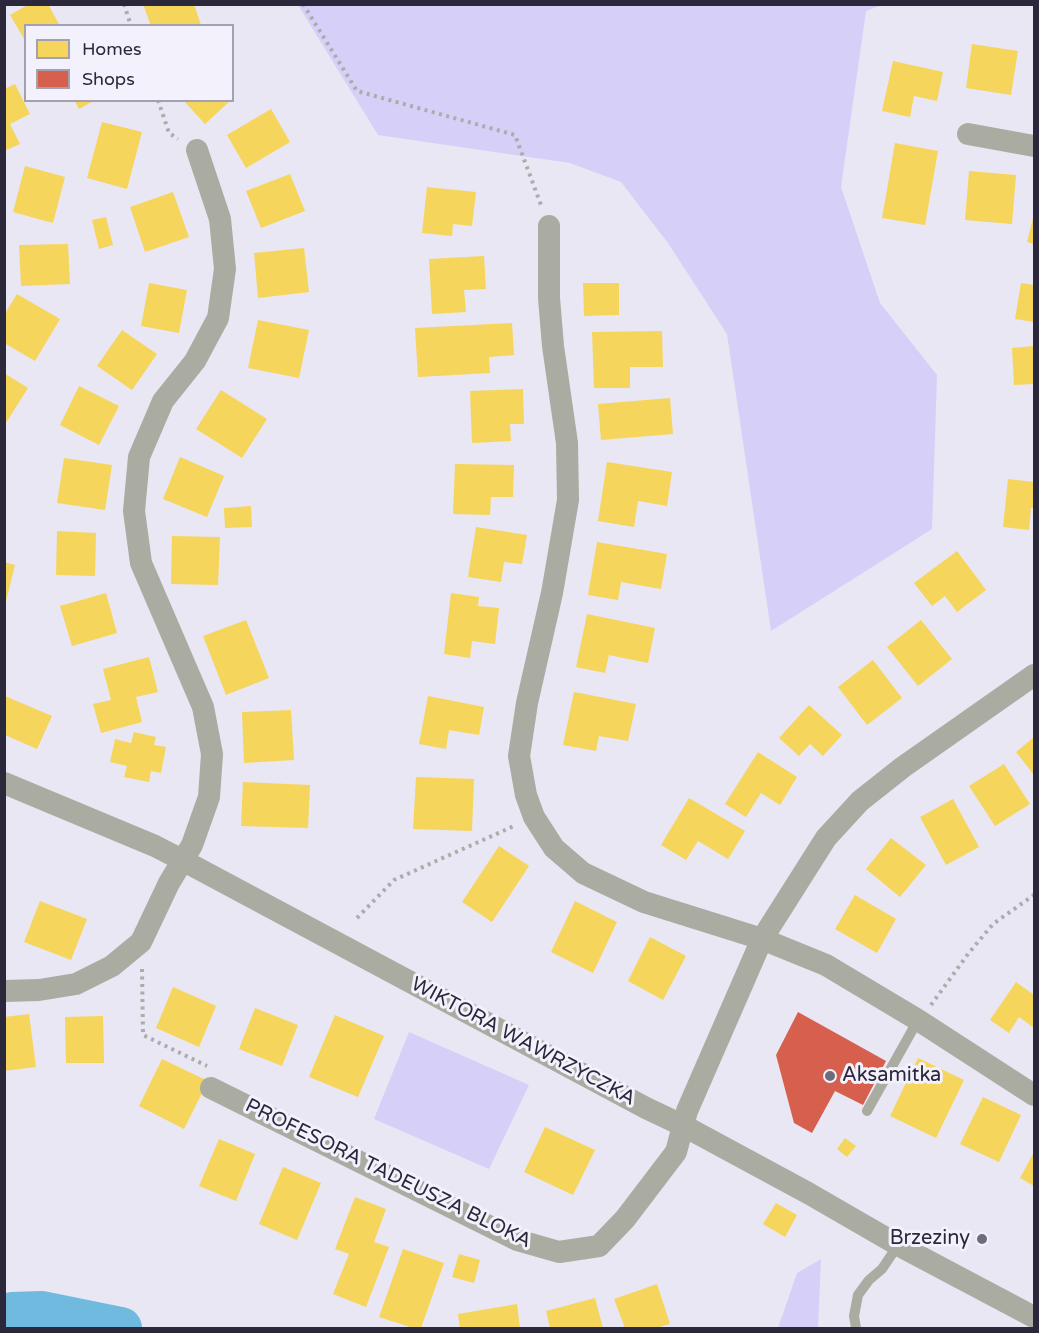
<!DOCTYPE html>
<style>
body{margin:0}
#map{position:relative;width:1039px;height:1333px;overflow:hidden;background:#e8e7f3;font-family:"Varela Round",sans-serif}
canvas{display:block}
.frame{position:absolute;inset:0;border:6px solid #2c283c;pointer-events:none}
.legend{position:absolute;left:24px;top:24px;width:210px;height:78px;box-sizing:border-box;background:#f2f1fc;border:2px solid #a3a1af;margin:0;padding:8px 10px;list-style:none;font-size:18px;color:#2c283c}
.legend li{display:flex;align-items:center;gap:12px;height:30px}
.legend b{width:30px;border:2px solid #a3a1af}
</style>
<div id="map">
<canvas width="1039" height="1333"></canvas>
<div class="frame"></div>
<ul class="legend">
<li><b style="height:16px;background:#f6d55c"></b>Homes</li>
<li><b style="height:16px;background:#d6604d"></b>Shops</li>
</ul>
</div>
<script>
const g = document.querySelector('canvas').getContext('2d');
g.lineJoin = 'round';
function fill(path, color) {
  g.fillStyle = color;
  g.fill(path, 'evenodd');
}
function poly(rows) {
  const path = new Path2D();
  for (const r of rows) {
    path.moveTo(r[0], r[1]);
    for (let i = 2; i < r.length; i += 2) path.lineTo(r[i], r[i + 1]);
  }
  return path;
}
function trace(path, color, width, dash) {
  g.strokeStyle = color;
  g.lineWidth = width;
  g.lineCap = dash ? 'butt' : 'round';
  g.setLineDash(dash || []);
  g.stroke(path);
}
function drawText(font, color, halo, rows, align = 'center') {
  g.font = font + ' "Varela Round",sans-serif';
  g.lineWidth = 6;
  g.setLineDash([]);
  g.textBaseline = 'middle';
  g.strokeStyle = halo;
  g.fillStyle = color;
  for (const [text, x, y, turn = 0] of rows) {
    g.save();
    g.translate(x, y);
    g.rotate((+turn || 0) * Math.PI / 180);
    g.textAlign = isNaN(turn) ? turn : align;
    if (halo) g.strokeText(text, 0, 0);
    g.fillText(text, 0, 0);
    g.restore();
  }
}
const green = poly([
 [298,5,882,5,866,11,841,187,880,303,937,375,932,529,771,631,727,334,668,243,621,182,570,163,378,135],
 [409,1032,529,1085,489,1169,374,1119],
 [821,1259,818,1328,778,1328,797,1273]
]);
const homes = poly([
 [29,4,48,4,60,26,26,26,26,42,10,15],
 [143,4,194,4,201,25,151,26],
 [972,44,1018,51,1011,95,966,88],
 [893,61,943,72,937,101,914,96,910,117,882,111],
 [15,84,30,114,10,124,20,144,4,151,4,89],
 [74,100,95,100,79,109],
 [183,100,231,100,205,124],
 [271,109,290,142,246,168,227,135],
 [102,122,142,132,127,189,87,178],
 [895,143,938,151,925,225,882,218],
 [25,166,65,177,53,223,13,212],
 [969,171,1016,175,1012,224,965,220],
 [290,174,305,211,261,228,246,191],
 [427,187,476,192,472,226,453,224,452,236,422,233],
 [173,192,189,237,145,252,130,207],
 [1034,214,1034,244,1027,242],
 [106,217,113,245,99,249,92,220],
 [68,244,70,284,21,286,19,245],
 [304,248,309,292,258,298,254,253],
 [484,256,486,289,464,290,466,312,432,314,429,259],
 [149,283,187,290,179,333,141,326],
 [583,283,619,283,619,315,584,316],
 [1021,283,1034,285,1034,322,1015,319],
 [17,294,60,319,35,361,4,343,4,315],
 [258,320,309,330,299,378,248,368],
 [512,323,514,355,489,357,490,373,418,377,415,328],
 [122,330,157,354,132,390,97,366],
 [662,331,663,367,630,367,630,388,594,388,592,332],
 [1034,346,1034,384,1014,385,1012,348],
 [4,373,28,388,4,426],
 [79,386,119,406,99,445,60,425],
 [523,389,524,424,510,424,511,441,472,443,470,391],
 [221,390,267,419,242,458,196,429],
 [670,398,673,434,601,440,598,404],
 [180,457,224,476,207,517,163,499],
 [64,458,112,465,105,510,57,503],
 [607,462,672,472,667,506,638,501,634,527,598,521],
 [455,464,514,465,513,497,491,497,490,515,453,514],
 [1008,479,1034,482,1034,508,1031,508,1029,530,1003,527],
 [251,506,252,527,225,528,224,508],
 [476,527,527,535,522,564,504,562,501,582,468,577],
 [57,531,96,533,95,576,56,575],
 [172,536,220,537,218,585,171,584],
 [597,542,667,554,661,589,621,582,618,600,588,595],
 [957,551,986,590,957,612,945,596,932,606,914,583],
 [4,562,15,565,5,605,4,605],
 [106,593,117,633,72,646,60,606],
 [451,593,479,597,478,606,499,608,495,644,472,641,470,658,444,654],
 [587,614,655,628,648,663,609,655,605,673,576,667],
 [246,620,269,678,226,695,203,636],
 [921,620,952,659,918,686,887,647],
 [149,657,158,692,136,697,142,722,101,733,93,704,111,700,103,669],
 [873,660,902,698,867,725,838,687],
 [574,692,636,704,628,741,599,736,596,751,563,745],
 [5,696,52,716,37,749,5,735],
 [428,696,484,707,479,735,449,730,446,749,419,744],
 [809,705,842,735,823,756,810,744,799,756,779,738],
 [291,710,294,760,244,763,242,712],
 [134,732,156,737,154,745,166,747,161,773,151,771,149,782,124,777,127,766,110,762,115,739,131,743],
 [1034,737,1034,775,1016,752],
 [758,752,797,777,780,805,761,793,746,817,725,804],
 [1004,764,1030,804,995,826,969,786],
 [416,777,474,779,472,831,413,829],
 [243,782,310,785,308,828,241,826],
 [689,798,745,831,728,859,698,841,686,860,661,845],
 [953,799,979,847,946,865,920,817],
 [891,838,926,865,900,897,866,869],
 [499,846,529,866,492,922,462,902],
 [855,895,896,919,877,953,835,929],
 [40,901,87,919,71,960,24,942],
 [575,901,617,922,593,973,551,952],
 [650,937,686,956,663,1000,628,981],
 [1016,982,1034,995,1034,1028,1019,1017,1009,1033,990,1020],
 [173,987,216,1006,199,1047,156,1028],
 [255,1008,298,1025,282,1066,239,1049],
 [29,1014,36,1067,4,1071,4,1017],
 [335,1015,384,1036,358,1097,309,1077],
 [103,1016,104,1063,66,1063,65,1017],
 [918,1058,964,1080,936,1138,890,1116],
 [162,1059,208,1081,184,1129,139,1106],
 [983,1097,1021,1115,999,1162,960,1144],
 [545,1127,595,1150,573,1195,524,1172],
 [845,1138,856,1146,847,1157,837,1149],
 [219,1139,255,1154,236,1201,199,1186],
 [1034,1152,1034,1186,1020,1178],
 [283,1167,321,1183,297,1240,259,1224],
 [355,1197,386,1209,374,1242,389,1247,366,1307,333,1294,349,1254,335,1249],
 [776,1203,797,1215,785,1237,763,1224],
 [403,1249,444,1263,421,1328,413,1328,379,1317],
 [459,1254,480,1260,474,1283,452,1277],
 [657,1284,670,1324,656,1328,625,1328,614,1299],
 [595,1298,603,1328,550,1328,546,1311],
 [517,1304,520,1328,460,1328,458,1314]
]);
const shops = poly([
 [798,1012,886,1061,863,1105,835,1091,812,1133,794,1123,776,1055]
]);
const river = poly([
 [4,1317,12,1313,42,1312,121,1328]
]);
const path = poly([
 [124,4,131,26],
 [303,4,357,91,515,135,541,205],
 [158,100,169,133,178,139],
 [357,918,394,880,514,826],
 [142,969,143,1035,207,1066],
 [931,1005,968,954,993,924,1034,895]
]);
const service = poly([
 [867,1111,918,1020],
 [856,1328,854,1316,858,1295,869,1280,882,1269,898,1245]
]);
const minor = poly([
 [968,134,1034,146],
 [549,226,549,298,553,346,567,443,568,500,552,593,527,703,519,756,526,795,534,817,554,848,583,873,644,902,762,939,826,965,918,1020,1034,1095],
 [4,783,155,846,184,861,646,1108,684,1126,808,1193,898,1245,1034,1317],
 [4,991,39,990,76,984,112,966,141,942,169,883,192,845,209,797,212,754,203,707,141,563,134,511,139,457,163,401,195,361,218,318,225,269,220,219,197,150],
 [211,1088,517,1240,559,1252,599,1246,625,1219,676,1152,687,1111,762,939,826,838,860,801,903,767,1034,675]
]);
const markers = [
 [830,1076,6,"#6e6b7c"],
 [982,1239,6,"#6e6b7c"]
];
const streetNames = [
 ["WIKTORA WAWRZYCZKA",523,1042,28],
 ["PROFESORA TADEUSZA BLOKA",388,1174,26]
];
const poiNames = [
 ["Aksamitka",842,1076],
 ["Brzeziny",970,1239,"right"]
];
fill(green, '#d6cff8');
fill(homes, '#f6d55c');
fill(shops, '#d6604d');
trace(river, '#70badf', 42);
trace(path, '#acacaa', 4, [3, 4.5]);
trace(service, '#aaaba1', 10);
trace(minor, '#aaaba1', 22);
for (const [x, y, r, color] of markers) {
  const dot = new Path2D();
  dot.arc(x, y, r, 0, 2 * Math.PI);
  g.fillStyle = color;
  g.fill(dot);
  trace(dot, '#f2f1fc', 2);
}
drawText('20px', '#2c283c', '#f2f1fc', streetNames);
drawText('20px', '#2c283c', '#f2f1fc', poiNames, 'left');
</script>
